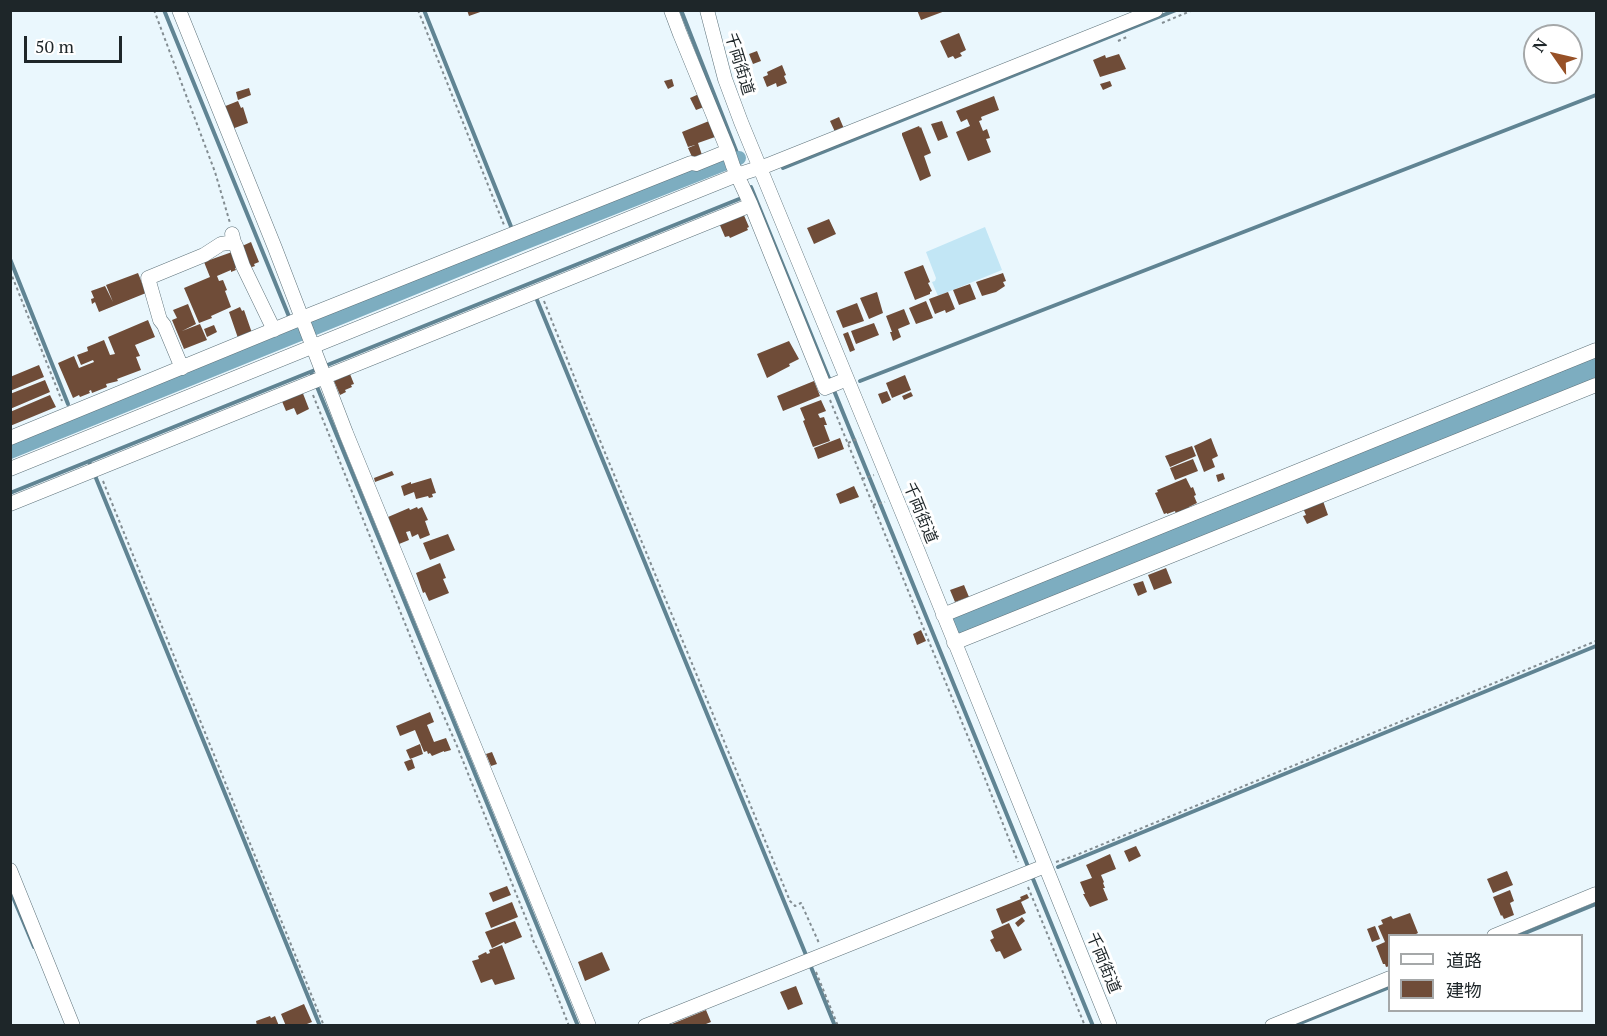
<!DOCTYPE html>
<meta charset="utf-8">
<style>
body{margin:0}
#map{position:relative;width:1607px;height:1036px;overflow:hidden;background:#eaf7fd;font-family:"PT Serif","Noto Sans JP",serif}
canvas{display:block}
.frame{position:absolute;inset:0;border:12px solid #1e2629;pointer-events:none}
.legend{position:absolute;left:1388px;top:934px;width:195px;height:78px;box-sizing:border-box;background:#fff;border:2px solid #a5a8a9;margin:0;padding:8px 10px;list-style:none;font-size:18px;color:#1e2629}
.legend li{display:flex;align-items:center;gap:12px;height:30px}
.legend b{width:30px;border:2px solid #a5a8a9}
.north{position:absolute;left:1523px;top:24px;width:60px;height:60px;box-sizing:border-box;background:#fff;border:2px solid #a5a8a9;border-radius:50%;rotate:304deg;font-size:16px;font-weight:700;line-height:24px;text-align:center;color:#1e2629}
.north::after{content:'';display:block;margin:auto;width:21px;height:27px;background:#975127;clip-path:polygon(50% 0,100% 100%,50% 72%,0 100%)}
.scale{position:absolute;left:24px;top:36px;width:98px;height:27px;box-sizing:border-box;border:3px solid #1e2629;border-top:0;padding-left:8px;font-size:18px;line-height:21px;white-space:nowrap;color:#1e2629;-webkit-text-stroke:4px #fff;paint-order:stroke}
</style>
<div id="map">
<canvas width="1607" height="1036"></canvas>
<div class="frame"></div>
<ul class="legend">
<li><b style="height:8px;background:#fff"></b>道路</li>
<li><b style="height:16px;background:#6f4c38"></b>建物</li>
</ul>
<div class="north">N</div>
<div class="scale">50 m</div>
</div>
<script>
const g = document.querySelector('canvas').getContext('2d');
g.lineJoin = 'round';
function fill(path, color) {
  g.fillStyle = color;
  g.fill(path, 'evenodd');
}
function poly(rows) {
  const path = new Path2D();
  for (const r of rows) {
    path.moveTo(r[0], r[1]);
    for (let i = 2; i < r.length; i += 2) path.lineTo(r[i], r[i + 1]);
  }
  return path;
}
function trace(path, color, width, dash) {
  g.strokeStyle = color;
  g.lineWidth = width;
  g.lineCap = dash ? 'butt' : 'round';
  g.setLineDash(dash || []);
  g.stroke(path);
}
function drawText(font, color, halo, rows, align = 'center') {
  g.font = font + ' "PT Serif","Noto Sans JP",serif';
  g.lineWidth = 6;
  g.setLineDash([]);
  g.textBaseline = 'middle';
  g.strokeStyle = halo;
  g.fillStyle = color;
  for (const [text, x, y, turn = 0] of rows) {
    g.save();
    g.translate(x, y);
    g.rotate((+turn || 0) * Math.PI / 180);
    g.textAlign = isNaN(turn) ? turn : align;
    if (halo) g.strokeText(text, 0, 0);
    g.fillText(text, 0, 0);
    g.restore();
  }
}
const green = poly([
 [985,227,1002,270,938,296,932,282,935,281,936,278,926,252]
]);
const stream = poly([
 [164,10,290,319],
 [424,10,512,229],
 [681,10,739,158],
 [783,168,1176,10],
 [751,187,1093,1026],
 [517,240,519,245],
 [10,259,68,404],
 [537,300,806,955],
 [295,330,298,336],
 [311,372,578,1026],
 [860,381,1596,95],
 [74,420,77,425],
 [89,461,320,1026],
 [10,493,739,199],
 [1058,867,1596,646],
 [10,890,34,947],
 [1518,936,1596,904],
 [811,967,835,1026],
 [1293,1026,1390,987]
]);
const canal = poly([
 [10,452,519,245,739,158]
]);
const river = poly([
 [961,626,1596,369]
]);
const building = poly([
 [467,10,483,10,483,11,469,16],
 [917,10,945,10,945,11,921,20],
 [959,33,966,50,960,53,962,56,955,59,953,56,948,58,940,41],
 [757,51,761,61,753,64,749,54],
 [1119,54,1126,69,1100,77,1093,60,1105,55,1106,58],
 [782,65,786,75,784,76,787,83,777,87,776,83,767,87,763,77,768,75,767,72],
 [672,79,674,86,668,89,664,81],
 [1110,81,1112,86,1103,90,1100,84],
 [249,88,251,95,238,100,236,92],
 [699,94,704,107,696,110,690,98],
 [994,96,999,110,981,117,982,120,979,121,983,131,987,129,990,138,986,139,991,152,968,161,956,132,970,126,967,119,961,122,956,111],
 [238,101,241,108,243,107,248,123,232,129,223,107],
 [839,117,845,131,836,134,830,121],
 [709,121,715,137,698,143,702,155,693,159,688,148,695,145,688,147,682,132],
 [942,121,948,137,938,141,931,124],
 [919,126,920,128,921,127,931,153,924,156,931,176,920,181,902,135,902,133],
 [743,213,749,227,747,228,748,230,730,238,729,236,725,237,719,223],
 [829,219,836,234,814,244,807,228],
 [251,242,259,262,254,264,255,266,249,268,240,247],
 [232,252,238,267,235,268,236,270,231,272,231,270,217,276,219,281,223,280,227,290,225,291,231,307,211,316,212,318,199,323,184,288,210,277,204,262],
 [923,265,930,282,928,283,932,291,930,292,930,294,915,300,904,272],
 [138,273,146,293,99,312,95,302,92,304,91,299,94,298,91,291,105,286,113,302,106,285],
 [1003,273,1006,281,1003,282,1005,286,996,292,982,296,976,282],
 [970,284,976,299,959,305,953,290],
 [877,292,883,313,869,319,860,298],
 [948,292,955,309,946,313,945,310,935,314,929,299],
 [926,301,933,318,916,324,909,308],
 [857,303,864,321,843,328,836,311],
 [188,304,196,324,182,331,200,324,207,340,184,349,172,320,177,318,173,310],
 [240,307,242,311,244,310,252,333,238,338,229,312],
 [904,309,910,324,898,329,901,337,893,341,890,332,892,332,886,316],
 [148,320,155,337,135,345,140,356,136,357,141,370,117,379,118,381,106,384,107,387,92,393,91,390,89,391,90,393,80,397,79,395,73,398,58,363,74,356,79,368,94,362,93,360,81,365,77,355,88,351,87,347,104,340,110,355,115,354,108,337],
 [874,323,879,335,856,344,851,331],
 [214,325,217,332,207,337,204,329],
 [848,332,855,350,850,352,843,334],
 [789,341,799,359,789,364,790,366,767,378,757,354],
 [39,365,44,377,10,391,10,377],
 [350,374,354,384,351,385,352,387,345,390,346,392,340,395,334,381],
 [905,375,911,390,892,398,886,383],
 [45,380,50,392,10,409,10,394],
 [814,381,820,396,783,411,777,396],
 [302,391,309,409,297,415,294,408,286,411,281,399],
 [887,391,891,400,882,404,878,394],
 [911,392,913,396,904,400,902,396],
 [50,395,56,407,10,426,10,412],
 [821,400,826,411,818,414,820,418,824,417,827,425,824,425,830,441,813,447,803,421,805,420,800,408],
 [840,438,844,449,818,459,814,448],
 [1211,438,1218,456,1212,459,1215,467,1204,472,1194,446],
 [1192,446,1196,456,1170,467,1165,456],
 [1193,459,1198,471,1175,480,1170,468],
 [392,471,394,475,375,482,374,478],
 [1223,473,1225,479,1218,482,1216,475],
 [431,478,436,493,432,494,433,497,429,498,428,496,416,499,414,492,404,496,401,486,411,482,411,484],
 [1186,478,1191,488,1193,487,1196,495,1194,496,1197,503,1189,507,1190,509,1176,514,1175,511,1167,514,1167,513,1164,514,1155,493,1158,492,1157,490],
 [854,486,859,497,840,504,836,494],
 [1323,501,1328,515,1307,524,1303,516,1306,515,1303,508],
 [417,507,418,509,422,507,428,520,425,521,430,535,420,539,418,534,412,537,410,531,406,532,409,540,399,544,388,517,409,508,410,510],
 [448,534,455,550,430,560,423,543],
 [440,563,446,578,443,579,449,593,429,601,425,592,423,593,416,573],
 [1166,568,1172,583,1154,590,1148,575],
 [1143,581,1147,592,1138,596,1133,584],
 [964,585,969,597,955,602,950,590],
 [921,630,926,641,917,645,913,634],
 [430,712,434,722,427,725,434,742,446,738,451,750,444,752,444,751,432,756,430,753,428,754,427,751,424,752,415,730,400,736,396,726],
 [420,744,423,754,410,759,406,750],
 [492,752,497,764,491,766,486,754],
 [412,759,415,768,408,771,404,762],
 [1136,846,1141,856,1129,862,1124,851],
 [1110,854,1116,869,1101,875,1104,882,1103,883,1105,888,1103,888,1108,900,1090,907,1083,894,1085,894,1080,882,1092,878,1086,865],
 [1507,871,1513,885,1493,893,1487,879],
 [507,886,511,895,493,902,489,893],
 [1510,890,1514,901,1510,903,1514,915,1504,919,1502,915,1501,916,1493,897],
 [1027,894,1029,898,1021,902,1026,913,1002,924,996,909,1021,899,1020,897],
 [512,902,518,917,491,928,485,913],
 [1410,913,1418,933,1412,936,1390,936,1390,966,1386,967,1385,964,1383,964,1376,946,1385,942,1378,926,1383,924,1381,920,1391,916,1393,919],
 [1022,917,1025,921,1018,927,1015,923],
 [515,921,522,937,505,944,504,942,492,948,485,932],
 [1009,923,1022,950,1004,959,1000,951,996,952,990,940,994,938,991,931],
 [1375,926,1380,939,1372,942,1367,929],
 [502,945,515,979,495,985,492,979,481,983,472,961,479,959,478,956,486,952,487,954,490,953,489,950],
 [602,952,610,970,585,981,578,962],
 [796,986,803,1004,788,1010,780,992],
 [304,1004,312,1022,302,1026,286,1026,281,1014],
 [706,1010,711,1022,701,1026,667,1026],
 [270,1016,271,1018,275,1016,279,1026,257,1026,256,1021]
]);
const path = poly([
 [154,10,215,172,230,223],
 [418,10,504,225],
 [1162,23,1193,10],
 [1118,41,1129,36],
 [10,271,62,401],
 [544,301,587,409,790,901,795,906,801,903,819,943],
 [313,395,427,678,457,746,531,931,532,938,548,972,569,1026],
 [830,400,984,776,1018,862],
 [848,443,859,438],
 [862,479,874,475],
 [103,481,324,1026],
 [873,505,885,502],
 [1056,862,1074,856,1596,641],
 [1028,887,1085,1026],
 [816,972,838,1026]
]);
const minor = poly([
 [179,10,275,248,346,433,589,1026],
 [671,10,680,34,728,151],
 [707,10,725,79,741,122,909,529,1110,1026],
 [234,242,236,246,243,266,274,330],
 [182,368,164,325,160,320,148,278,204,255,221,244,234,242,232,234],
 [10,438,302,318,691,163,696,164,728,151,733,166,751,205,825,388,847,379],
 [10,469,650,210,737,175,768,165,1156,10],
 [10,504,751,205],
 [943,615,1596,350],
 [954,643,1596,385],
 [10,870,73,1026],
 [1494,936,1596,894],
 [645,1026,1045,866],
 [1272,1026,1390,978]
]);
const streetNames = [
 ["千両街道",739,64,73],
 ["千両街道",920,513,68],
 ["千両街道",1103,963,68]
];
fill(green, '#c2e6f5');
trace(stream, '#608493', 4);
trace(canal, '#7dadc0', 14);
trace(river, '#7dadc0', 24);
fill(building, '#6f4c38');
trace(minor, '#5f737b', 15);
trace(path, '#838d92', 2, [3, 3]);
trace(minor, '#fff', 14);
drawText('16px', '#1e2629', '#fff', streetNames);
</script>
